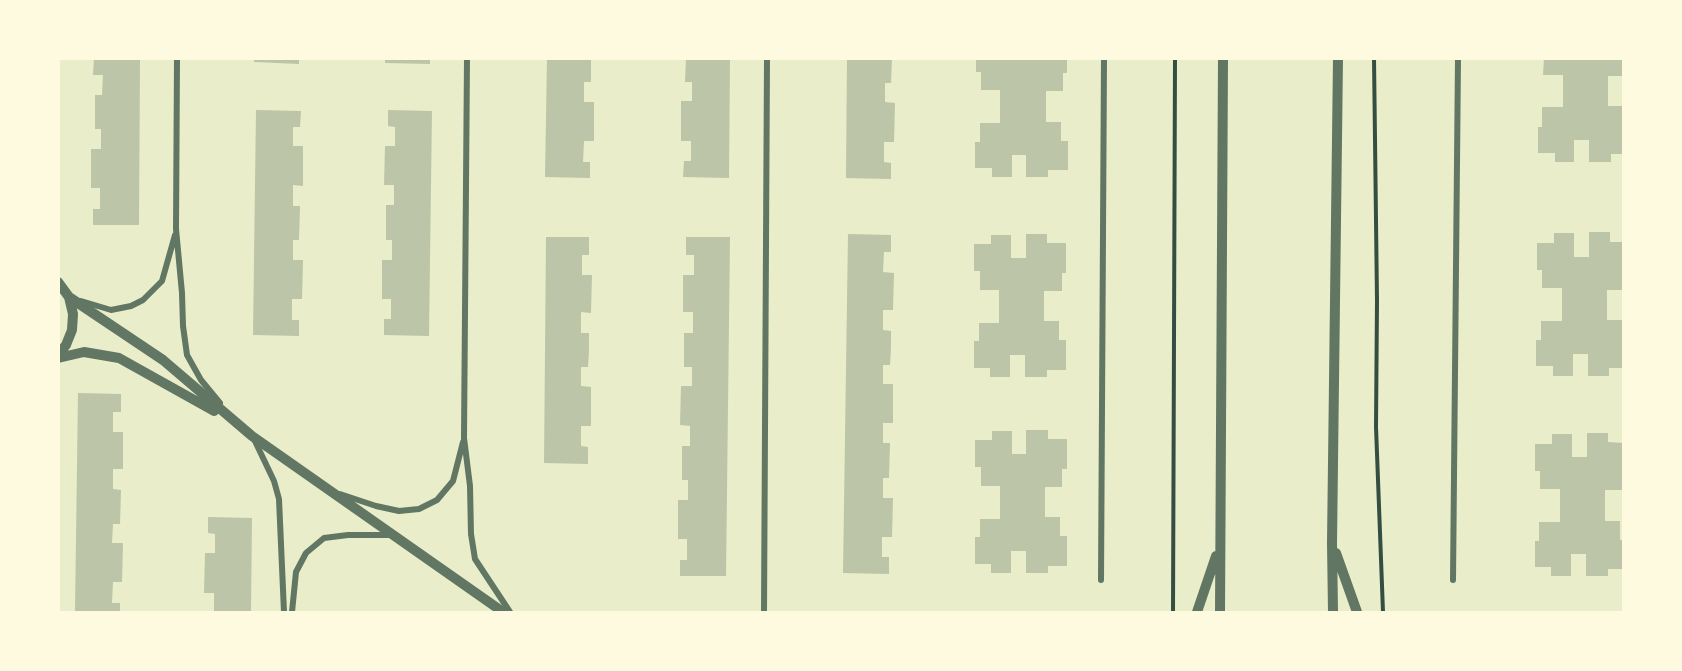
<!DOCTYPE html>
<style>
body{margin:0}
#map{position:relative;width:1682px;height:671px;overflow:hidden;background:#e9edc9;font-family:"Titillium Web",sans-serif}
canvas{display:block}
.frame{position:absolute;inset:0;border:60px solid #fefae0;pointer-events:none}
</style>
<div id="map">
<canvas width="1682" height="671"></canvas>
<div class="frame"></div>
</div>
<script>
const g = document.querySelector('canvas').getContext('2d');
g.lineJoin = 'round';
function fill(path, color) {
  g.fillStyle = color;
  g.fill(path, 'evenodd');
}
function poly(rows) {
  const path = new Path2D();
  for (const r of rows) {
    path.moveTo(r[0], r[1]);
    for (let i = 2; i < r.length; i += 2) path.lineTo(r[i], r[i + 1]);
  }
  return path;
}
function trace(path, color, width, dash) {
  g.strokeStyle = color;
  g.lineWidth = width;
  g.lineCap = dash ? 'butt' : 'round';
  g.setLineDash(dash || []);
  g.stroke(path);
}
const building = poly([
 [94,58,140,58,139,225,93,225,93,209,100,209,100,188,91,188,91,149,101,149,101,129,95,129,95,95,102,95,103,75,93,75],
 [254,58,299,58,299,64,254,62],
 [385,58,430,58,430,64,385,63],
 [547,58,591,58,591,82,584,82,584,102,594,102,594,141,584,141,583,162,590,162,590,178,545,177],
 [686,58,730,58,729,178,683,177,684,161,691,161,691,141,681,141,681,101,692,101,692,82,685,82],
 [847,58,892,58,891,83,885,83,885,102,895,103,894,142,884,142,884,162,891,163,891,179,846,178],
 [976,58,1067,58,1067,73,1063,73,1063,91,1046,91,1046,122,1061,122,1061,141,1068,141,1068,170,1048,170,1048,177,1026,177,1026,155,1012,155,1012,177,992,177,992,168,975,168,975,142,980,142,980,123,1000,123,1000,90,981,90,981,72,976,72],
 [1544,58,1624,58,1624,76,1608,76,1608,106,1623,106,1624,154,1611,154,1611,162,1589,162,1589,140,1574,140,1574,162,1555,162,1555,153,1538,153,1538,127,1542,127,1542,107,1563,107,1563,75,1543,75],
 [256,110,301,111,300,127,293,127,293,146,303,146,303,186,293,185,293,206,300,206,299,240,293,240,293,260,303,260,302,299,292,299,292,320,299,320,299,336,253,335],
 [388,110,432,111,429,336,384,335,384,319,391,319,391,299,382,299,382,260,392,260,392,240,386,240,386,205,394,205,394,185,384,185,385,146,395,146,395,127,388,126],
 [1589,232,1610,232,1610,242,1624,242,1624,290,1607,290,1607,320,1622,320,1624,368,1609,368,1609,376,1588,376,1588,354,1573,354,1573,376,1553,376,1553,366,1536,366,1536,340,1541,340,1541,321,1562,321,1562,288,1542,288,1542,270,1537,270,1537,243,1554,243,1554,233,1574,233,1574,257,1589,257],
 [848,234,891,235,891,252,884,252,883,272,894,273,893,310,883,310,883,330,891,331,891,348,890,365,883,365,883,384,893,384,893,423,883,423,883,443,890,443,889,478,883,478,883,498,893,498,892,537,882,537,882,557,889,557,889,574,843,573],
 [1026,234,1047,234,1047,243,1066,243,1066,273,1062,273,1062,291,1044,291,1044,321,1059,321,1059,340,1066,340,1066,370,1047,370,1047,377,1025,377,1025,355,1010,355,1010,377,990,377,990,368,974,368,974,341,979,341,979,323,999,323,999,290,980,290,980,271,974,271,974,244,991,244,991,235,1011,235,1011,258,1026,258],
 [546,237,589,237,589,255,582,255,582,275,592,275,591,313,581,312,581,333,589,333,589,351,588,367,581,367,581,386,591,387,591,426,581,426,581,446,588,447,588,464,544,463],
 [686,237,730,237,726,576,680,576,680,560,687,560,687,539,678,539,678,500,688,500,688,480,682,480,682,446,690,446,690,426,680,425,681,386,692,386,692,367,684,367,684,333,693,333,693,312,683,312,683,275,694,275,694,255,686,255],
 [78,393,121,394,121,412,113,412,113,432,123,432,123,469,113,469,113,489,121,490,120,524,113,524,112,543,123,543,122,582,113,582,112,603,120,603,120,612,75,612],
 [1026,430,1048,430,1048,439,1067,439,1067,469,1062,469,1062,487,1045,487,1045,517,1060,517,1060,536,1067,536,1067,566,1048,566,1048,573,1026,573,1026,551,1011,551,1011,573,991,573,991,564,975,564,975,537,980,537,980,519,1000,519,1000,486,981,486,981,467,975,467,975,440,992,440,992,431,1012,431,1012,454,1026,454],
 [1587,433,1608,433,1608,442,1624,443,1622,490,1605,490,1605,521,1620,521,1620,540,1624,540,1624,569,1608,569,1608,576,1586,576,1586,554,1571,554,1571,576,1551,576,1551,567,1535,567,1535,541,1539,541,1539,522,1560,522,1560,489,1540,489,1540,471,1535,471,1535,444,1552,444,1552,434,1572,434,1572,457,1587,457],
 [208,517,252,518,251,612,214,612,214,593,204,593,205,553,215,553,215,534,208,533]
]);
const path = poly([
 [1374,58,1377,301,1376,427,1383,612],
 [1173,612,1175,58]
]);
const minor = poly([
 [177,58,176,229,182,293,183,326,187,355,201,380,220,403],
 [467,58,464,438,470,486,471,534,475,559,510,612],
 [81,301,111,310,131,306,143,300,162,281,175,235],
 [254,439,274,481,279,499,284,612],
 [340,494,376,506,399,511,419,509,437,500,453,481,463,442],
 [1101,580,1104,58],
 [1453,580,1458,58],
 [292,612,296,572,306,553,324,538,348,535,390,535],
 [764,612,767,58]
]);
const tertiary = poly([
 [58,282,69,297,73,314,72,330,66,345,58,355],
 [69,297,163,360,252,436,503,612],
 [58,358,84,352,119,358,214,411],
 [1336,553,1357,612],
 [1197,612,1216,556],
 [1220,612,1223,58],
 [1333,612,1332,543,1338,58]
]);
fill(building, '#bcc5a7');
trace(path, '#344e41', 4);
trace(minor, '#617663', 6);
trace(tertiary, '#617663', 10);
</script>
